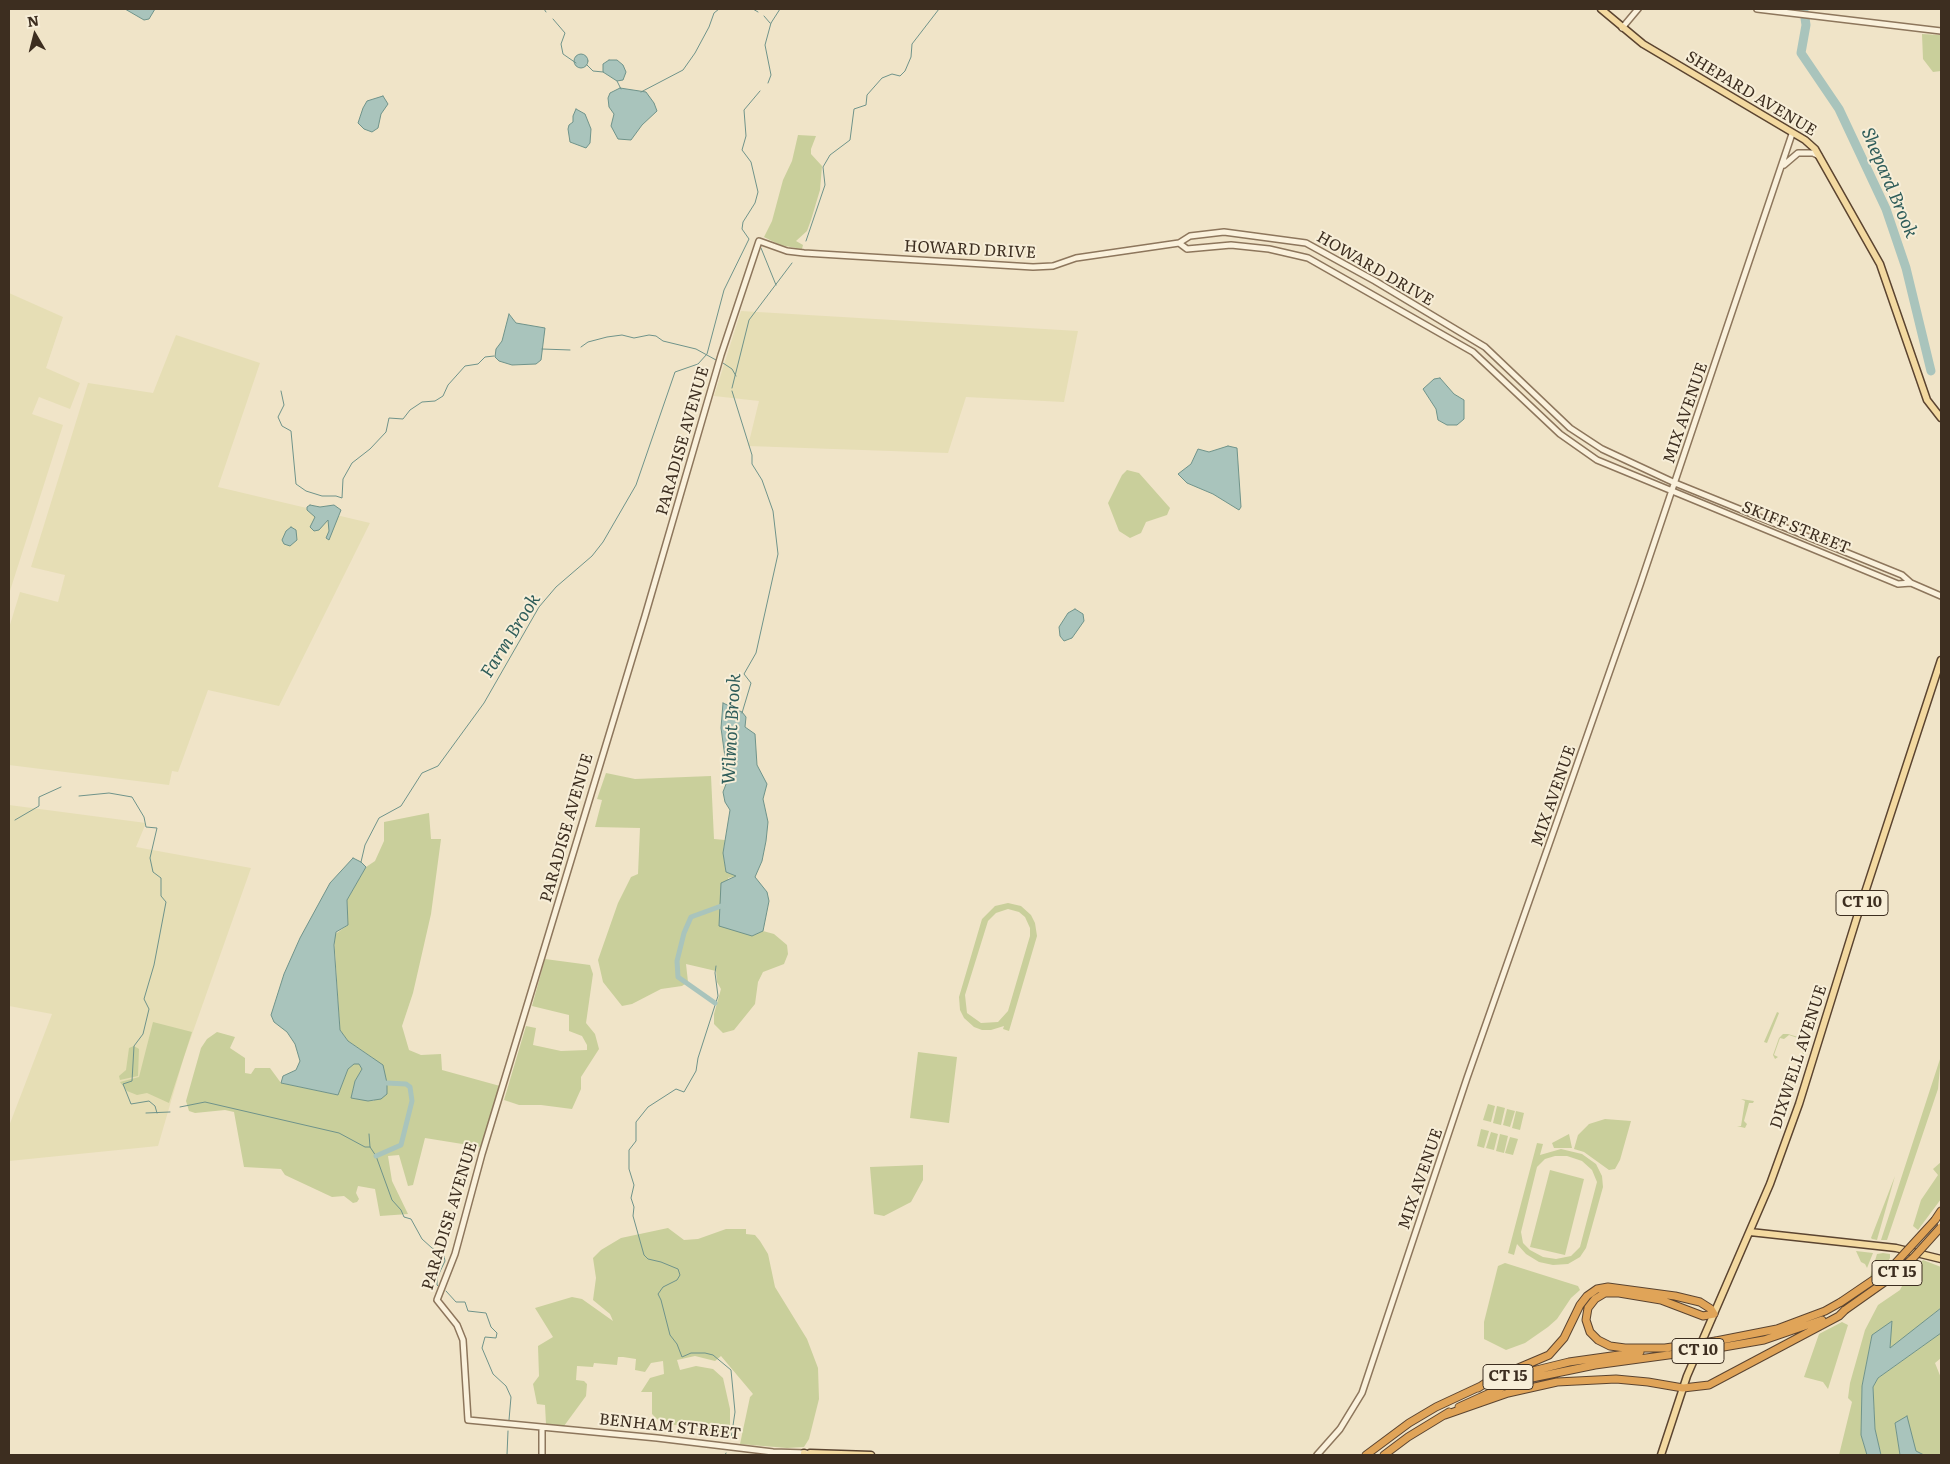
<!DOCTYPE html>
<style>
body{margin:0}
#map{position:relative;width:1950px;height:1464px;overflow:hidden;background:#f0e4c8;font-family:Literata,serif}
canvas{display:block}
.frame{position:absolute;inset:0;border:10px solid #3d2e20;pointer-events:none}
.north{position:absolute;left:10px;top:10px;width:50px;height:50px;-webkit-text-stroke:4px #f7eed8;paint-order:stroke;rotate:352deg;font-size:14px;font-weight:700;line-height:20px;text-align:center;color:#3d2e20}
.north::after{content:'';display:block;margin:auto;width:18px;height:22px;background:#3d2e20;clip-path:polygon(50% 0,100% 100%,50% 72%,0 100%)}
</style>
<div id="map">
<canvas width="1950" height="1464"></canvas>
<div class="frame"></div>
<div class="north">N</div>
</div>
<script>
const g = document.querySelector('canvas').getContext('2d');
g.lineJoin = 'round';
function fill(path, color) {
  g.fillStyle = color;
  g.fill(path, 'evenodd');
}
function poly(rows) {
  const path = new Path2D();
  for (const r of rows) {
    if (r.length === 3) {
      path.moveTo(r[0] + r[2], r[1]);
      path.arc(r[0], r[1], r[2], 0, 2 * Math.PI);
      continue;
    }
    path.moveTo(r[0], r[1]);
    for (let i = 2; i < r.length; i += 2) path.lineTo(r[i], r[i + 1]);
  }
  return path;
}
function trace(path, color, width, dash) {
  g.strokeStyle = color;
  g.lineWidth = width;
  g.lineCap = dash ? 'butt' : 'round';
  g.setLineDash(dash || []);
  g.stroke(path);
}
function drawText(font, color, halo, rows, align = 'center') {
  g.font = font + ' Literata,serif';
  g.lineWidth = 4;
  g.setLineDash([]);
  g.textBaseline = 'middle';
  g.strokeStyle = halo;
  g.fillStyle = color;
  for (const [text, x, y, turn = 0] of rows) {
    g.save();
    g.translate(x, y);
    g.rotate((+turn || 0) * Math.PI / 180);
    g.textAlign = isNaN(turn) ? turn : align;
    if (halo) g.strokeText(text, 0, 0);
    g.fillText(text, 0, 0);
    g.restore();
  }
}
const farmland = poly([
 [9,293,63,317,46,368,80,383,70,409,39,397,32,414,63,425,9,594],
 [741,311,1078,331,1064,402,966,397,948,453,748,446,759,401,714,396],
 [176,335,260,363,218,487,370,523,279,706,208,690,178,772,172,771,169,785,9,765,9,628,20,592,58,602,65,575,31,567,88,383,153,393],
 [9,805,146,823,136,847,251,868,184,1057,158,1146,9,1161,9,1126,52,1014,9,1006]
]);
const green = poly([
 [1922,34,1940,35,1941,71,1933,72,1923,59],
 [798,135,816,136,811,149,811,154,822,166,820,190,811,220,807,231,796,241,803,245,802,249,780,245,764,237,772,221,783,180,792,161],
 [1127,470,1139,473,1170,508,1167,515,1146,522,1141,533,1130,538,1119,531,1108,503,1122,475],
 [606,773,635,779,711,776,714,839,725,840,723,852,726,872,737,876,728,878,752,936,763,931,774,934,787,945,788,954,784,964,763,972,758,982,755,1004,734,1030,723,1033,714,1024,714,1014,721,989,717,982,716,971,686,964,688,982,682,986,661,989,632,1004,622,1006,603,982,598,960,618,903,631,877,638,874,640,828,595,827,602,800,597,799],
 [429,813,431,839,441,839,431,914,413,993,402,1026,409,1050,421,1055,441,1054,442,1070,500,1086,481,1147,425,1138,413,1185,408,1186,399,1155,388,1156,392,1181,408,1214,380,1216,375,1189,358,1186,356,1193,359,1199,357,1202,353,1203,344,1196,332,1197,285,1175,281,1169,244,1167,234,1112,225,1110,195,1113,189,1111,186,1101,201,1048,207,1039,217,1032,235,1037,230,1048,245,1058,245,1073,251,1074,255,1068,270,1068,281,1083,338,1095,348,1069,354,1063,359,1064,362,1069,355,1081,351,1098,374,1101,373,1058,348,1041,340,1030,334,935,348,925,347,900,366,867,375,861,384,841,384,822],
 [1008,903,1021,906,1031,915,1035,923,1037,936,1009,1031,1003,1029,1004,1026,991,1030,982,1030,974,1027,964,1018,960,1010,959,997,982,919,995,906],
 [1008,909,1019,912,1025,917,1030,928,1030,936,1008,1011,998,1022,981,1023,967,1013,965,995,988,921,996,913],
 [545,959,590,965,593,974,586,1023,595,1034,599,1049,581,1077,581,1089,572,1109,541,1105,519,1105,504,1100,526,1026,536,1028,533,1045,561,1051,587,1050,587,1045,582,1036,569,1031,569,1015,532,1006],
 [1777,1012,1779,1013,1767,1043,1764,1042],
 [153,1022,192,1032,169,1103,147,1093,137,1095,127,1091,120,1082,139,1077],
 [1783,1034,1788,1034,1808,1040,1789,1102,1806,1041,1789,1035,1784,1039,1780,1038,1774,1055,1778,1057,1775,1059,1773,1055,1779,1038],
 [134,1046,139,1049,138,1076,120,1080,119,1076,126,1070,129,1048],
 [918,1052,957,1057,949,1123,910,1118],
 [1941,1056,1938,1089,1887,1240,1881,1240],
 [1741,1099,1754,1101,1753,1103,1749,1103,1744,1121,1747,1124,1745,1128,1737,1126,1741,1126,1745,1101],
 [1488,1104,1495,1106,1491,1122,1483,1120],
 [1497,1106,1505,1108,1501,1125,1493,1123],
 [1507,1109,1515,1111,1510,1127,1503,1125],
 [1516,1111,1524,1113,1520,1130,1512,1128],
 [1605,1119,1631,1121,1620,1160,1615,1169,1609,1170,1584,1152,1574,1149,1578,1135,1589,1124],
 [1481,1129,1489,1131,1484,1148,1477,1146],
 [1491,1132,1498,1134,1494,1150,1486,1148],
 [1500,1134,1508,1136,1504,1153,1496,1151],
 [1569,1134,1572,1148,1554,1148,1552,1143],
 [1510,1137,1518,1139,1513,1155,1505,1153],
 [1537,1143,1543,1144,1540,1155,1561,1149,1582,1154,1596,1164,1602,1176,1603,1187,1586,1248,1580,1257,1568,1264,1553,1265,1539,1262,1526,1254,1517,1244,1514,1255,1508,1253],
 [1555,1156,1567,1156,1582,1161,1592,1170,1597,1182,1580,1247,1571,1256,1556,1259,1543,1257,1530,1250,1523,1243,1521,1232,1537,1167,1545,1159],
 [1941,1162,1941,1199,1918,1230,1913,1226,1921,1200,1938,1175,1933,1169],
 [923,1165,923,1180,911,1202,884,1216,874,1214,870,1167],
 [1550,1170,1584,1179,1565,1255,1530,1247],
 [1895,1176,1877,1240,1872,1239,1871,1238],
 [668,1228,684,1240,698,1239,726,1229,746,1229,746,1234,755,1235,760,1241,768,1254,775,1287,807,1339,818,1368,819,1399,809,1439,804,1447,787,1448,740,1444,750,1397,753,1394,721,1356,715,1361,695,1356,677,1360,680,1370,696,1366,713,1369,723,1378,730,1409,730,1434,663,1423,657,1419,652,1414,652,1392,641,1392,650,1378,664,1374,663,1361,651,1363,645,1372,635,1370,636,1359,623,1357,618,1357,617,1365,594,1363,593,1367,577,1366,576,1380,584,1381,587,1384,586,1396,564,1426,546,1424,545,1405,537,1404,533,1384,539,1376,538,1346,553,1337,535,1308,572,1297,582,1299,613,1321,610,1314,593,1300,596,1278,593,1258,601,1250,621,1238],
 [1856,1251,1873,1253,1867,1268,1865,1264,1861,1262],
 [1883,1253,1890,1254,1890,1258,1886,1265,1870,1277,1877,1254],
 [1923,1260,1941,1267,1941,1308,1890,1349,1872,1335,1862,1386,1861,1435,1867,1455,1839,1455,1852,1402,1848,1398,1850,1383,1865,1330,1878,1305,1900,1290,1907,1276],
 [1505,1263,1578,1286,1580,1290,1571,1298,1557,1319,1548,1327,1525,1343,1506,1350,1484,1339,1484,1322,1498,1266],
 [1842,1322,1848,1325,1828,1389,1823,1382,1804,1377,1819,1334],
 [1941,1333,1941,1358,1935,1363,1941,1378,1941,1455,1924,1455,1916,1451,1895,1423,1900,1455,1881,1455,1875,1429,1873,1387,1878,1378]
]);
const water = poly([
 [125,9,155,9,149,19,144,20,125,9],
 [581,61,7],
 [609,60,617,60,623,65,626,72,623,80,617,81,603,72,603,64,609,60],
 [620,88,646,92,654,103,657,111,642,125,631,140,618,139,611,126,614,114,609,107,608,98,610,93,620,88],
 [383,96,388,104,381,114,378,128,372,132,364,129,358,123,363,108,367,101,383,96],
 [576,109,585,114,591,129,590,143,586,148,570,142,568,129,569,125,573,122,573,116,576,109],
 [509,314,516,323,545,328,541,360,536,364,512,365,499,361,495,357,496,349,502,341,509,314],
 [1440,378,1454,394,1464,400,1464,419,1457,425,1447,425,1438,420,1436,409,1423,389,1434,379,1440,378],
 [1228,446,1237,448,1241,507,1239,510,1213,494,1187,483,1178,474,1191,464,1198,449,1209,452,1228,446],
 [310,505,320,507,334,505,341,510,329,540,326,538,329,531,328,520,319,530,314,531,310,527,315,517,307,510,307,507,310,505],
 [291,527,296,530,297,540,290,546,284,544,282,540,286,531,291,527],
 [1075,609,1083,614,1084,621,1072,638,1064,641,1060,636,1059,627,1068,613,1075,609],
 [723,703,742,712,746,717,745,727,755,734,757,765,767,784,763,799,768,822,766,841,762,861,755,877,767,892,769,901,763,931,752,936,719,926,721,883,736,876,726,872,723,853,730,810,725,802,723,792,728,779,721,728,723,703],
 [353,858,361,862,366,867,347,900,348,925,336,932,334,945,340,1030,348,1041,383,1065,387,1083,387,1094,381,1099,368,1101,351,1098,355,1081,362,1069,359,1064,354,1064,348,1069,338,1095,281,1083,283,1076,296,1070,300,1061,295,1044,287,1032,274,1022,271,1015,284,974,300,938,330,883,353,858],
 [1941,1308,1941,1333,1878,1378,1873,1387,1875,1429,1881,1455,1867,1455,1861,1435,1862,1386,1872,1335,1892,1321,1890,1348,1941,1308],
 [1907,1416,1916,1451,1924,1455,1900,1455,1895,1423,1907,1416]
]);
const stream = poly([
 [544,9,546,12],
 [753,9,758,12],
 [764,16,770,23],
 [553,19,565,33,561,44,563,54,576,63],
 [771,23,780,9],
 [587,65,593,71,603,72],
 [617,81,621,89],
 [768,83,771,75,765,45,771,23],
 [641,92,683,70,695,53,709,27,714,13,719,9],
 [806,241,825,185,823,167,830,155,850,140,854,109,866,105,867,95,882,78,892,74,900,76,905,71,911,57,912,44,939,9],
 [761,248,776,285],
 [581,347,588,342,607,337,622,335,634,338,649,335,656,336,663,341,696,349,716,360],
 [542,349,570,350],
 [723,363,732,369,736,376],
 [732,388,749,320,792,263],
 [281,391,284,405,278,417,282,426,291,431,296,484,306,491,322,496,336,496,342,498,343,479,352,463,370,449,386,432,389,418,403,419,410,410,422,402,435,401,443,396,448,385,465,366,478,364,485,357,494,356],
 [732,391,752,455,752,464,762,480,773,511,778,554,756,653,744,674,751,683,742,713],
 [79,796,109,793,132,797,144,817,146,827,157,828,150,858,153,872,161,878,161,896,166,902,154,965,144,999,149,1009,143,1034,134,1046,132,1081,123,1084,131,1104,149,1101,155,1106,157,1113],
 [15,820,39,806,39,797,61,787],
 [361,862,365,845,379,818,401,806,422,773,438,766,484,703,539,607,556,587,592,556,603,542,636,485,675,372,698,364,707,354,724,290,749,239,742,229,743,222,755,203,758,192,751,162,742,150,746,136,744,110,760,91],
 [716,966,715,973,718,996,698,1058,696,1071,684,1092,676,1089,648,1107,636,1122,636,1141,629,1150,629,1169,634,1185,631,1198,634,1207,633,1216,644,1255,648,1259,661,1262,678,1269,680,1275,677,1280,663,1287,658,1294,661,1300,670,1335,677,1344,682,1357,691,1353,705,1353,713,1355,731,1370,735,1412,731,1439],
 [180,1107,205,1102,339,1133,365,1147,370,1147],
 [146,1113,170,1112],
 [369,1134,370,1147,376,1156,392,1200,401,1210,404,1217,411,1219,422,1239,432,1248,444,1256,445,1261,437,1278,437,1285,440,1288],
 [446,1291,456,1302,465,1302,468,1311,486,1313,491,1327,497,1333,496,1338,485,1337,482,1348,493,1374,506,1386,511,1397,509,1420],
 [507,1455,508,1431],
 [725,1455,726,1453]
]);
const canal = poly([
 [715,1003,678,977,677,961,684,933,691,917,724,905],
 [376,1156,401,1145,412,1101,410,1087,406,1084,387,1083]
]);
const river = poly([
 [1804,9,1804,10],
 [1805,18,1806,25,1801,53,1839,109,1886,209,1906,268,1931,371]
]);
const minor = poly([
 [1757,9,1941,31],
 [1622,28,1638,9],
 [1784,165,1798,153,1813,153,1819,156],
 [1179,243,1187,249,1231,245,1269,249,1308,258,1473,352,1560,434,1597,460,1898,584,1911,583],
 [806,1453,773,1452,657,1438,468,1420,463,1340,457,1325,437,1300,455,1254,482,1154,645,616,721,355,759,241,787,251,804,253,1033,267,1053,266,1076,258,1179,243,1190,236,1224,232,1306,243,1375,281,1485,347,1570,428,1602,449,1675,483,1902,575,1911,583,1941,596],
 [542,1455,542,1428],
 [1317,1455,1340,1429,1362,1393,1467,1078,1640,585,1792,134]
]);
const major = poly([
 [1601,9,1643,44,1805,140,1815,149,1880,264,1927,400,1941,418],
 [1750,1232,1896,1248,1941,1259],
 [804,1453,804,1455],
 [810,1453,871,1455],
 [1661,1455,1687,1376,1770,1184,1799,1104,1857,917,1941,660]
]);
const highway = poly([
 [1935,1220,1941,1211],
 [1716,1341,1777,1329,1825,1311,1841,1302],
 [1665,1348,1686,1345],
 [1712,1349,1764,1340,1822,1320],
 [1508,1377,1569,1362,1640,1352],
 [1478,1388,1490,1380,1549,1355,1564,1338,1580,1305,1587,1296,1597,1289,1608,1287,1675,1296,1700,1302,1711,1309,1714,1314,1703,1316,1661,1300,1619,1293,1605,1293,1595,1299,1588,1308,1586,1320,1590,1332,1598,1340,1610,1346,1625,1348,1667,1348],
 [1459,1407,1503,1387,1532,1378,1595,1365,1683,1353],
 [1445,1415,1508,1393,1557,1382,1616,1379,1648,1382,1683,1388,1709,1385,1839,1316,1845,1310],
 [1366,1455,1409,1423,1436,1407,1481,1386],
 [1384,1455,1408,1437,1449,1412]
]);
const highwayBridge = poly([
 [1841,1302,1891,1268,1935,1220],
 [1845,1310,1896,1274,1914,1257,1941,1227],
 [1686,1345,1716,1341],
 [1683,1353,1712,1349]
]);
const shields = [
 [1862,903,52],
 [1897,1273,50],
 [1698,1351,52],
 [1508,1377,50]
];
const shieldNames = [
 ["CT 10",1862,903],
 ["CT 15",1897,1273],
 ["CT 10",1698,1351],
 ["CT 15",1508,1377]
];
const streetNames = [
 ["SHEPARD AVENUE",1751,94,31],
 ["HOWARD DRIVE",970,250,3],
 ["HOWARD DRIVE",1375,269,30],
 ["MIX AVENUE",1686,413,-71],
 ["PARADISE AVENUE",683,441,-74],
 ["SKIFF STREET",1796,528,22],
 ["MIX AVENUE",1554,796,-71],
 ["PARADISE AVENUE",567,828,-74],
 ["DIXWELL AVENUE",1799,1057,-72],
 ["MIX AVENUE",1421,1179,-71],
 ["PARADISE AVENUE",450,1216,-73],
 ["BENHAM STREET",670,1427,6]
];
const waterNames = [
 ["Shepard Brook",1889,183,67],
 ["Farm Brook",511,636,-58],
 ["Wilmot Brook",732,729,-87]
];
fill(farmland, '#e6deb5');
fill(green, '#c9cf9b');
fill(water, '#a9c4bc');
trace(water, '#6f938a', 1);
trace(stream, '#6f938a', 1);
trace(canal, '#a9c4bc', 5);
trace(river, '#a9c4bc', 9);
trace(minor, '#8d765c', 8);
trace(major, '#5b4430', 9);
trace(highway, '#5b4430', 9);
trace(minor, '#faf1dc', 5);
trace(major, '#f3d9a0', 6);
trace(highway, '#e0a458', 7);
trace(highwayBridge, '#5b4430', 9, []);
trace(highwayBridge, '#e0a458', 7);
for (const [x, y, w] of shields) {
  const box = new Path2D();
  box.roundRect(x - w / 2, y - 12.5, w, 25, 4);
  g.fillStyle = '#f7eed8';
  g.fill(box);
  trace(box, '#3d2e20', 1);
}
drawText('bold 15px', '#3d2e20', null, shieldNames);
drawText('16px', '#3d2e20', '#f7eed8', streetNames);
drawText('italic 18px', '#2f5d5a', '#f7eed8', waterNames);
</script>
